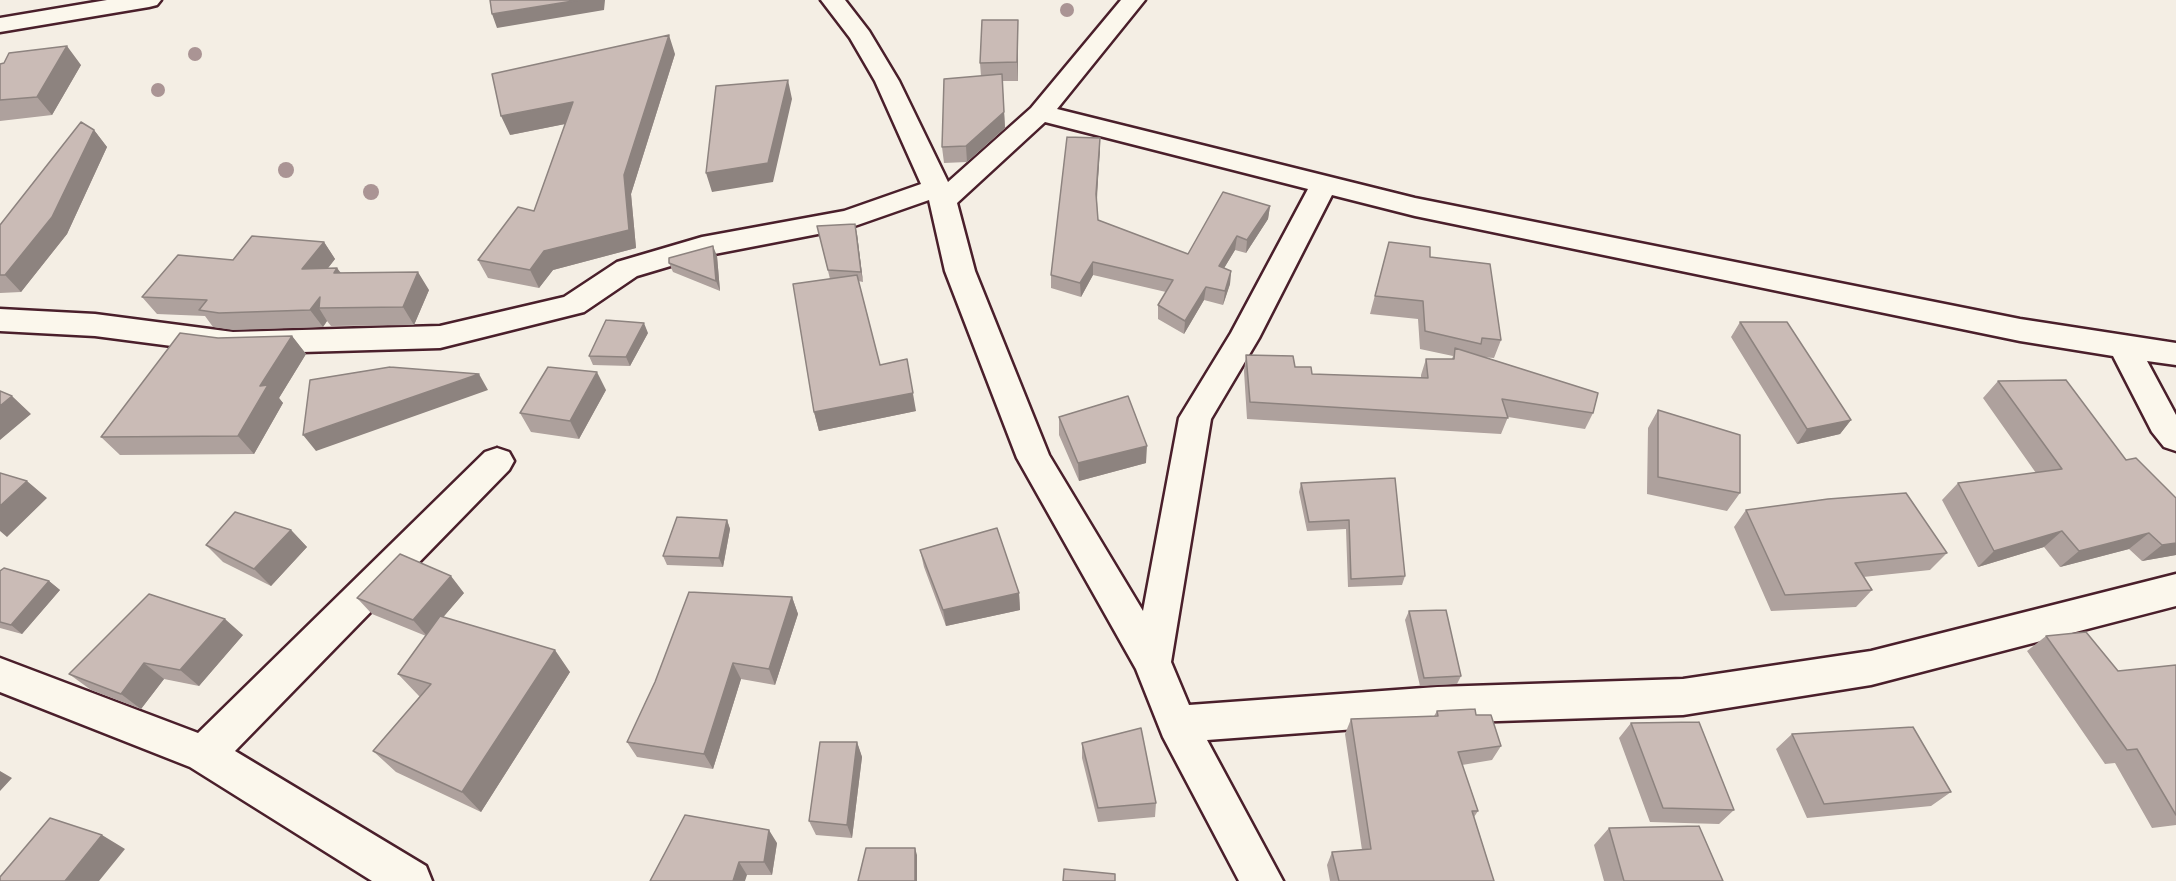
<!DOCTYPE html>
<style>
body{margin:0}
canvas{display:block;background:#f4eee4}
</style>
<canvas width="2176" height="881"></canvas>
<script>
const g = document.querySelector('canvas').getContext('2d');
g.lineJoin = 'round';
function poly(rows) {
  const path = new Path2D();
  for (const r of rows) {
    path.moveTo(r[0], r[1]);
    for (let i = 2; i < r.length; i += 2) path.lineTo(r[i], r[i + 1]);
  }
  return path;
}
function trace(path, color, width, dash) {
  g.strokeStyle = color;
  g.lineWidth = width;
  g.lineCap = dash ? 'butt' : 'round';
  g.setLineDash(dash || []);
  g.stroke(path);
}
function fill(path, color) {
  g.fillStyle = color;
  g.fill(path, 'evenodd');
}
const minor = poly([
 [107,0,161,0,157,5,149,7,0,32,0,18,107,0],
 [821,0,845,0,869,31,899,81,948,182,1031,108,1121,0,1145,0,1057,109,1415,198,2020,319,2176,343,2176,365,2147,361,2176,415,2176,451,2164,447,2152,432,2113,356,2020,341,1415,216,1332,195,1259,338,1211,419,1171,662,1189,705,1437,687,1683,679,1871,651,2176,574,2176,606,1871,685,1683,715,1437,723,1207,740,1283,881,1239,881,1163,737,1136,669,1017,458,945,271,929,200,849,228,704,256,637,276,584,312,440,348,233,354,95,336,0,331,0,309,95,314,233,332,440,326,564,297,617,262,702,237,844,211,921,184,875,81,850,38,821,0],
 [1045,122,1308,189,1231,333,1179,418,1143,611,1049,455,975,271,957,203,1045,122],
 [497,448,509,452,514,461,509,470,235,751,426,866,432,881,372,881,190,767,0,692,0,658,198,733,485,452,497,448]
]);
const trees = [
 [1067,10,7],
 [195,54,7],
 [158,90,7],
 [286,170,8],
 [371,192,8]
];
const wall = poly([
 [1018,39,1018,81,1002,81,1005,128,967,162,944,163,942,147,981,76,980,63],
 [675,54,631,194,636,248,553,270,539,288,488,278,478,260,534,211,565,124,510,135],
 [4,63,81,65,52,115,0,121,0,64],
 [94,130,107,147,67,234,21,292,0,293,0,225],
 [1100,138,1097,201,1098,220,1188,254,1270,206,1268,219,1246,253,1235,250,1224,268,1231,271,1230,284,1223,305,1204,300,1184,334,1158,319,1158,305,1166,292,1093,275,1081,297,1051,288,1051,275],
 [817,226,857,234,863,282,858,281,880,365,916,411,819,431,814,412,830,279],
 [324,242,335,259,328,268,337,268,341,273,429,290,414,325,331,326,327,321,323,327,233,330,213,327,205,316,157,314,142,297,233,260],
 [1389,242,1430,257,1501,340,1494,358,1481,357,1593,413,1585,429,1508,417,1501,434,1247,419,1244,371,1246,355,1295,367,1312,374,1421,378,1421,375,1426,359,1452,359,1453,356,1420,349,1418,319,1370,314],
 [717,256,720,291,673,272,669,263],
 [1740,322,1851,420,1840,434,1797,444,1731,337],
 [648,333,630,366,593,365,589,356],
 [292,336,306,354,279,398,283,403,254,454,120,455,101,437,218,338],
 [1998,381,2126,460,2176,498,2176,555,2142,561,2129,549,2060,567,2044,547,1978,567,1942,500,1958,483,2036,473,1983,398],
 [606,390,579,439,531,432,520,413],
 [1658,410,1740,493,1727,511,1647,494,1648,428],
 [1059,417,1146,463,1079,481,1059,435],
 [1395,478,1405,576,1402,585,1348,587,1346,529,1307,531,1299,492,1301,483],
 [1746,510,1947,553,1930,570,1863,577,1872,590,1856,607,1771,611,1734,527],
 [727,520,730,529,723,567,667,565,663,556],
 [291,530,307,547,271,586,223,562,206,545],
 [920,550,1019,593,1020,610,946,626,924,567],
 [0,571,49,581,60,590,22,634,0,628],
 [464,593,443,617,570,672,481,812,396,772,373,751,420,696,419,696,398,674,426,636,372,614,357,598],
 [792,597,798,614,775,685,741,679,713,769,637,757,627,742],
 [1409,611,1461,676,1457,684,1420,686,1405,620],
 [243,635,199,686,164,679,141,709,91,690,69,674],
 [2046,636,2118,671,2176,665,2176,825,2152,828,2115,763,2105,764,2027,651],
 [1437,711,1476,715,1501,746,1492,760,1462,765,1478,811,1474,817,1494,881,1330,881,1327,865,1332,852,1362,850,1345,734,1351,719,1434,716],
 [1631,723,1734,810,1719,824,1650,822,1619,738],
 [1792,734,1951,792,1931,806,1807,818,1776,749],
 [857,742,862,757,852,838,816,835,809,821],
 [1082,743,1156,803,1155,817,1098,822,1082,758],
 [1609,828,1723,881,1604,881,1594,845],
 [777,843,772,875,747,875,650,881]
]);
const shadedWall = poly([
 [579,0,605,0,604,10,497,28,492,14],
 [1018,20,1018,81,1017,62],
 [669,35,675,54,631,194,636,248,553,270,539,288,530,270,544,251,624,175],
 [67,46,81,65,52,115,37,97],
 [1002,74,1005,128,967,162,966,146],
 [788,80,792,99,773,182,712,192,706,173],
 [573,102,580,121,510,135,501,116],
 [94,130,107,147,67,234,21,292,5,275],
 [1100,138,1100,151,1096,207,1096,194],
 [1270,206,1268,219,1246,253,1247,240],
 [855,224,857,234,863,282,861,272],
 [1237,236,1235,250,1217,280,1219,266],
 [324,242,335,259,314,286,302,269],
 [713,246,717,256,720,291,716,281],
 [1093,262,1093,275,1081,297,1080,283],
 [337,268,349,285,334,273],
 [1231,271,1230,284,1223,305,1225,291],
 [418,272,429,290,414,325,403,307],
 [1206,287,1204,300,1184,334,1185,321],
 [320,297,319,308,327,321,323,327,310,310],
 [644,323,648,333,630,366,626,357],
 [292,336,306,354,279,398,283,403,254,454,238,436,260,386],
 [907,359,916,411,819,431,814,412],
 [597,372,606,390,579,439,570,421],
 [479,374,488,390,316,451,303,435],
 [12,396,31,414,0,440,0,406],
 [1851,420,1840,434,1797,444,1807,429],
 [1147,446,1146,463,1079,481,1078,463],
 [27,481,47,498,7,537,0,531,0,506],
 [727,520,730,529,723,567,719,558],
 [291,530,307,547,271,586,254,569],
 [2062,531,2044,547,1978,567,1994,551],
 [2149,533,2129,549,2060,567,2079,551],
 [2176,543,2176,555,2142,561,2162,545],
 [451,576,464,593,427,636,413,620],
 [49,581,60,590,22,634,11,625],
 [1019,593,1020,610,946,626,943,610],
 [792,597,798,614,775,685,769,669],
 [225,619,243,635,199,686,180,670],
 [555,650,570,672,481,812,462,792],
 [144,663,164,679,141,709,121,694],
 [733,663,741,679,713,769,704,754],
 [857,742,862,757,852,838,847,825],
 [0,771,12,778,0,791],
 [769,830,777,843,772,875,764,862],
 [102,835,125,849,99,881,65,881],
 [915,848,917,855,917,881,915,881],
 [739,862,747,875,745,881,733,881]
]);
const building = poly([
 [490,0,579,0,492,14,490,0],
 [982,20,1018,20,1017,62,980,63,982,20],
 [669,35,624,175,629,230,544,251,530,270,478,260,518,207,534,211,573,102,501,116,492,74,669,35],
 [67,46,37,97,0,100,0,64,4,63,9,53,67,46],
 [1002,74,1004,112,966,146,942,147,944,79,1002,74],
 [788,80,768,163,706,173,716,86,788,80],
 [81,122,94,130,52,217,5,275,0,275,0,225,81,122],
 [1067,137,1100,138,1096,194,1098,220,1188,254,1223,192,1270,206,1247,240,1237,236,1219,266,1231,271,1225,291,1206,287,1185,321,1158,305,1173,280,1093,262,1080,283,1051,275,1067,137],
 [855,224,861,272,828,270,817,226,855,224],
 [252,236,324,242,302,269,337,268,334,273,418,272,403,307,319,308,320,297,310,310,219,313,199,310,207,300,142,297,178,255,233,260,252,236],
 [1389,242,1430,247,1430,257,1490,264,1501,340,1482,338,1481,344,1425,331,1423,301,1375,296,1389,242],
 [713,246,716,281,669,263,669,258,713,246],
 [857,275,880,365,907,359,913,393,814,412,793,284,857,275],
 [606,320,644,323,626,357,589,356,606,320],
 [1740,322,1787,322,1851,420,1807,429,1740,322],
 [180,333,218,338,292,336,260,386,268,385,238,436,101,437,180,333],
 [1455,348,1598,393,1593,413,1502,399,1508,418,1250,402,1246,355,1293,356,1295,367,1311,367,1312,374,1428,378,1426,359,1454,359,1455,348],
 [390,367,479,374,303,435,310,380,390,367],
 [548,367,597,372,570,421,520,413,548,367],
 [2066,380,2126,460,2136,458,2176,498,2176,543,2162,545,2149,533,2079,551,2062,531,1994,551,1958,483,2062,469,1998,381,2066,380],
 [0,391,12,396,0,406,0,391],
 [1128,396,1147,446,1078,463,1059,417,1128,396],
 [1658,410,1740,435,1740,493,1658,477,1658,410],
 [0,473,27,481,0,506,0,473],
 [1395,478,1405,576,1351,579,1349,520,1309,522,1301,483,1395,478],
 [1906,493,1947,553,1855,563,1872,590,1785,595,1746,510,1828,499,1906,493],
 [235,512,291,530,254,569,206,545,235,512],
 [677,517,727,520,719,558,663,556,677,517],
 [997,528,1019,593,943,610,920,550,997,528],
 [400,554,451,576,413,620,357,598,400,554],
 [4,568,49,581,11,625,0,622,0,571,4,568],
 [689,592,792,597,769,669,733,663,704,754,627,742,655,682,689,592],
 [149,594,225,619,180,670,144,663,121,694,69,674,149,594],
 [1446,610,1461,676,1424,678,1409,611,1446,610],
 [440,616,555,650,462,792,373,751,431,684,398,674,440,616],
 [2086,632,2118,671,2176,665,2176,815,2137,749,2127,750,2046,636,2086,632],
 [1475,709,1476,715,1491,715,1501,746,1458,752,1478,811,1472,811,1494,881,1339,881,1332,852,1371,849,1351,719,1438,716,1437,711,1475,709],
 [1699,722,1734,810,1663,808,1631,723,1699,722],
 [1913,727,1951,792,1824,804,1792,734,1913,727],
 [1141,728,1156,803,1098,808,1082,743,1141,728],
 [820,742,857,742,847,825,809,821,820,742],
 [685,815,769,830,764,862,739,862,733,881,650,881,685,815],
 [50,818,102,835,65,881,0,881,0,877,50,818],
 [1699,826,1723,881,1624,881,1609,828,1699,826],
 [866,848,915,848,915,881,858,881,866,848],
 [1064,869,1115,874,1115,881,1063,881,1064,869]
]);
trace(minor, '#4a1f2b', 5);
fill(minor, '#fbf7ec');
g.fillStyle = '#aa9494';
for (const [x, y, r] of trees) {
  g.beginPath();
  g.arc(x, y, r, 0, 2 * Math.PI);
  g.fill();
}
fill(wall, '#aea19d');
fill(shadedWall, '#8d837f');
fill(building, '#cabbb6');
trace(building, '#8d837f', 1.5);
</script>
